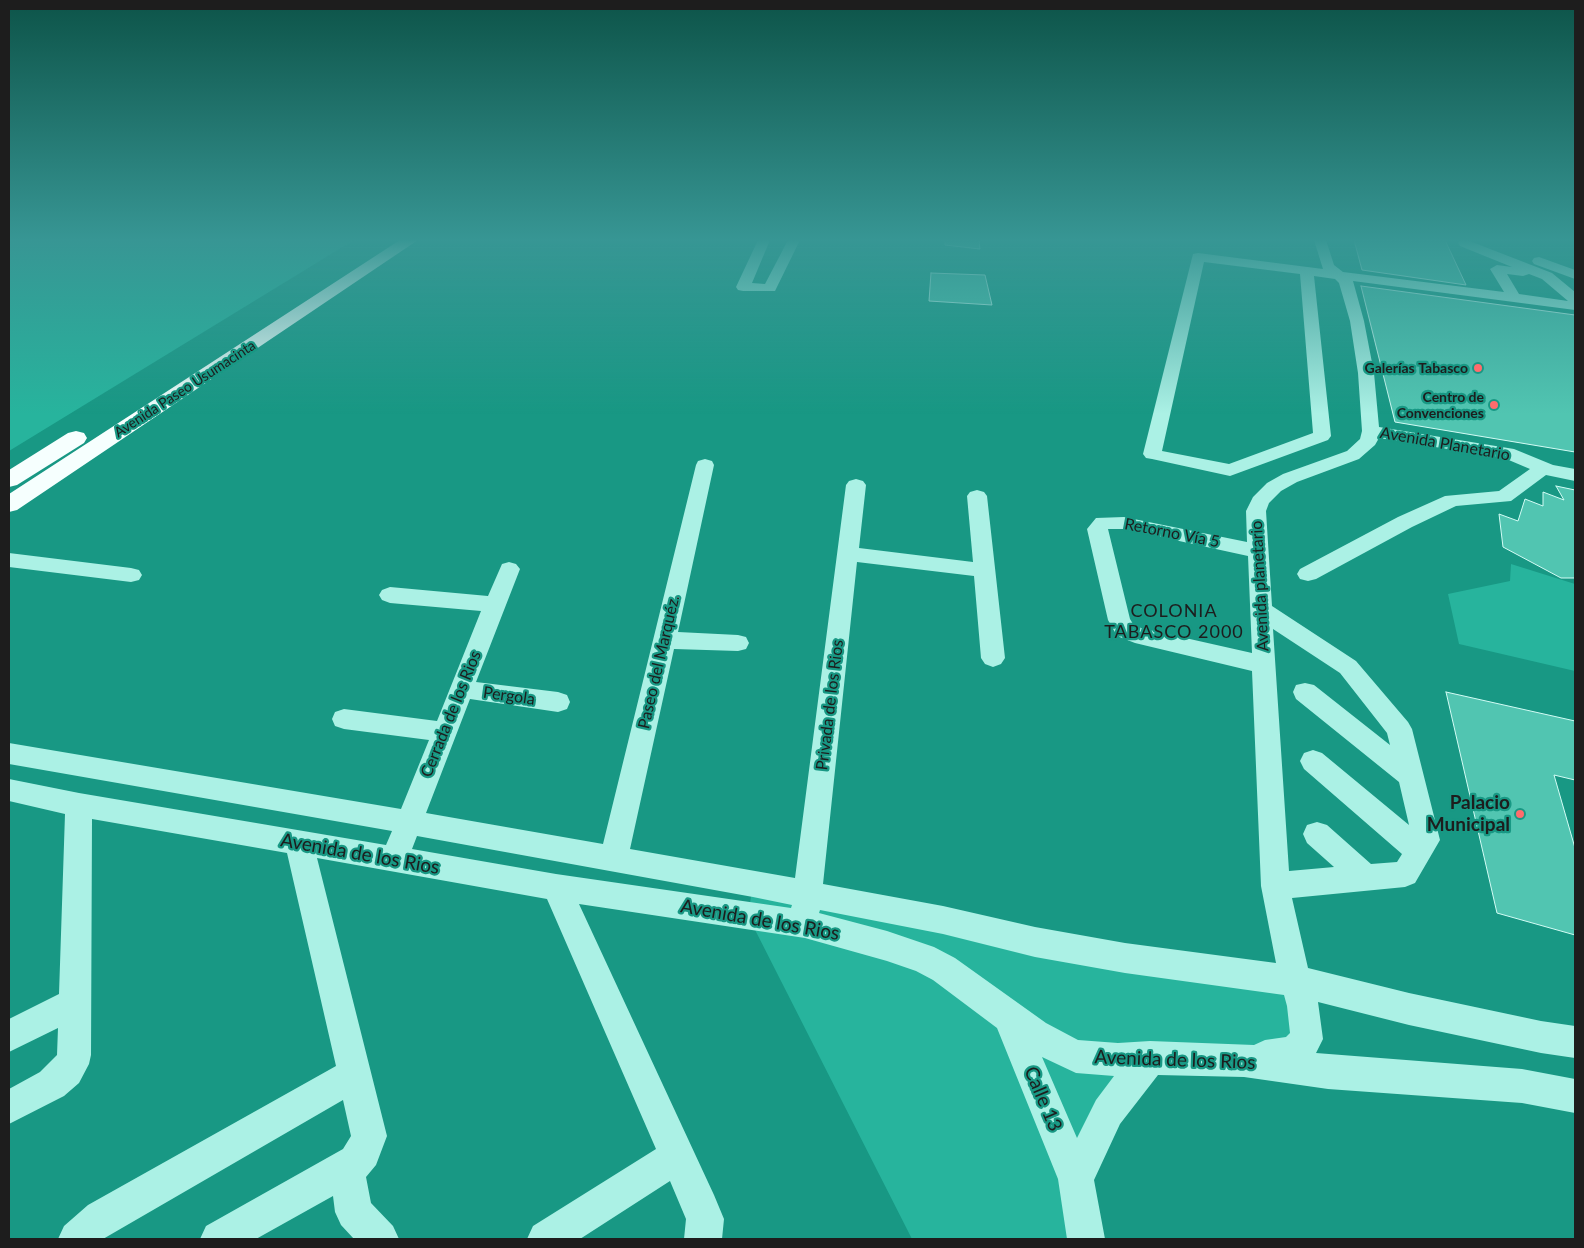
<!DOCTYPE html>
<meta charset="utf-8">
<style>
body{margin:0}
#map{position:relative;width:1584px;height:1248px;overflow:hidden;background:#189884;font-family:Lato,sans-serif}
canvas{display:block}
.frame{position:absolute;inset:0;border:10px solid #1d1d1d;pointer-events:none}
</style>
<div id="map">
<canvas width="1584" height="1248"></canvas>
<div class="frame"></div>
</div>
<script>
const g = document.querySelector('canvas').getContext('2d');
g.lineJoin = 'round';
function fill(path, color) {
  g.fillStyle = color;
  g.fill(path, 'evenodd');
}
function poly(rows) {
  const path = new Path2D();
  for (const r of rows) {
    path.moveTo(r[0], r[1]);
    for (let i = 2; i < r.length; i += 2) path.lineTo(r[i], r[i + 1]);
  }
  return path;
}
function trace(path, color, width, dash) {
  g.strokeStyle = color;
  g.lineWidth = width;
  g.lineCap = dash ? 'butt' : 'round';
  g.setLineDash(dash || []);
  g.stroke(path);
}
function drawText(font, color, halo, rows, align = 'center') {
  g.font = font + ' Lato,sans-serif';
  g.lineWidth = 4.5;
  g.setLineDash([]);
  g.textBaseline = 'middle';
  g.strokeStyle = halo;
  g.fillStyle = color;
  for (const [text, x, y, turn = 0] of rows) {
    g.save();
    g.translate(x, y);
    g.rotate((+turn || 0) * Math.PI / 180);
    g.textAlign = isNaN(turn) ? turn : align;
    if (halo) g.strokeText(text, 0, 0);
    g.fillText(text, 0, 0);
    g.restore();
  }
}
const green = poly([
 [9,240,354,240,9,451],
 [1511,564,1575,584,1575,671,1459,644,1448,594,1510,581],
 [753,884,1295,981,1307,1039,1149,1059,1077,1179,1086,1239,912,1239,748,916]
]);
const building = poly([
 [945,240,979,240,980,249,945,245,945,240],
 [1354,240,1445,240,1466,285,1362,270,1354,240],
 [931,273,985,275,992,305,929,301,931,273],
 [1361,286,1575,315,1575,452,1395,422,1361,286],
 [1556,486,1575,490,1575,578,1561,578,1503,547,1499,514,1518,521,1525,499,1543,506,1543,492,1564,500,1556,486],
 [1446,692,1575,721,1575,780,1554,775,1575,848,1575,935,1497,913,1446,692]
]);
const minor = poly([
 [758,240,770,240,752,283,765,284,788,240,800,240,775,291,743,291,738,290,736,287,758,240],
 [1314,240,1326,240,1334,265,1343,272,1504,292,1490,269,1497,265,1512,267,1460,246,1458,243,1460,240,1467,240,1552,273,1575,292,1575,310,1353,281,1364,321,1374,373,1379,427,1514,449,1553,465,1575,469,1575,481,1546,475,1511,501,1456,506,1412,527,1316,579,1308,581,1300,579,1297,574,1300,569,1398,517,1445,496,1499,491,1530,469,1504,458,1379,438,1375,445,1359,459,1297,482,1281,491,1269,503,1266,511,1272,606,1356,661,1408,722,1412,729,1440,840,1415,883,1405,887,1292,898,1308,968,1409,993,1541,1021,1575,1026,1575,1058,1541,1053,1409,1025,1318,1002,1323,1039,1316,1053,1522,1069,1575,1079,1575,1113,1522,1103,1328,1089,1244,1077,1158,1075,1120,1124,1094,1180,1105,1239,1067,1239,1058,1179,997,1028,933,980,916,971,887,961,805,938,579,904,714,1195,724,1219,722,1239,684,1239,686,1219,670,1181,580,1239,527,1239,533,1226,656,1149,547,899,317,858,387,1136,376,1165,366,1177,371,1203,393,1226,399,1239,354,1239,341,1225,335,1212,333,1196,256,1239,200,1239,206,1226,343,1149,351,1136,343,1100,103,1239,58,1239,64,1226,88,1205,336,1066,287,853,92,819,91,1055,89,1064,79,1083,64,1096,9,1124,9,1089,40,1072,57,1055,58,1028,9,1052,9,1019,59,994,65,814,9,801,9,779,79,793,386,845,392,831,9,764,9,743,401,809,429,740,344,729,335,726,332,719,335,712,344,709,437,721,481,611,390,603,382,600,379,595,382,590,390,587,488,596,502,564,509,562,516,564,520,569,476,682,558,692,567,695,570,702,567,709,558,712,470,699,426,813,603,844,696,465,698,461,705,459,712,461,714,465,678,632,738,635,746,637,749,643,746,649,738,651,674,649,630,849,795,878,846,485,849,481,856,479,863,481,866,485,859,548,973,562,967,496,970,492,977,490,984,492,987,496,1005,658,1001,664,993,667,985,664,981,658,974,576,857,562,823,884,943,906,1035,927,1125,943,1276,963,1261,886,1252,671,1135,643,1117,636,1108,620,1087,529,1096,518,1124,517,1247,542,1246,511,1253,497,1267,483,1283,474,1347,451,1360,439,1362,431,1358,373,1350,321,1339,283,1335,279,1314,276,1331,436,1328,440,1230,476,1152,459,1146,458,1143,454,1193,254,1198,253,1323,269,1314,240],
 [1204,262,1300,274,1313,433,1229,464,1162,451,1204,262],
 [1507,274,1523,276,1529,274,1542,279,1568,301,1519,294,1507,274],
 [1108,529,1124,529,1248,556,1252,653,1141,628,1133,624,1130,619,1108,529],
 [1273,629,1340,673,1387,733,1390,745,1314,685,1305,683,1296,685,1293,692,1296,699,1399,782,1409,825,1322,753,1313,750,1304,753,1300,761,1304,769,1402,854,1397,862,1371,864,1327,825,1317,822,1307,825,1303,834,1307,843,1334,867,1289,871,1273,629],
 [417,836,753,897,792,905,791,908,556,874,412,849,417,836],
 [820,910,943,934,1035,957,1125,973,1284,995,1287,1006,1290,1033,1286,1037,1265,1040,1254,1045,1150,1041,1118,1043,1078,1040,1046,1023,955,958,934,947,887,931,819,913,820,910],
 [1042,1057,1076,1073,1114,1076,1096,1100,1077,1138,1042,1057],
 [1539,257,1575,270,1575,279,1534,264,1532,261,1534,258,1539,257],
 [9,553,131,568,139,570,142,575,139,580,131,582,9,567,9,553]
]);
const major = poly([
 [400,240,418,240,17,510,9,512,9,494,400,240],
 [76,431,84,433,87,438,84,443,17,485,9,487,9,470,68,433,76,431]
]);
const markers = [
 [1478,368,5,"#ff6c6d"],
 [1494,405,5,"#ff6c6d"],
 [1520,814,5,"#ff6c6d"]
];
const farPoinames = [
 ["Galerías Tabasco",1468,368],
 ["Centro de",1484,397],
 ["Convenciones",1484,413]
];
const farStreetnames = [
 ["Avenida Paseo Usumacinta",185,389,-33]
];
const streetNames = [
 ["Avenida Planetario",1445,444,10],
 ["Retorno Vía 5",1172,533,11],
 ["Avenida planetario",1260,586,-93],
 ["Paseo del Marquéz.",659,662,-77],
 ["Pergola",509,696,8],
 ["Privada de los Rios",830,705,-83],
 ["Cerrada de los Rios",451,714,-68]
];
const neighbourhoodNames = [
 ["COLONIA",1174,611],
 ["TABASCO 2000",1174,632]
];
const nearPoinames = [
 ["Palacio",1510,803],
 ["Municipal",1510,825]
];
const nearStreetnames = [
 ["Avenida de los Rios",360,854,10],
 ["Avenida de los Rios",760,920,10],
 ["Avenida de los Rios",1175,1060,2],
 ["Calle 13",1043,1099,67]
];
fill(green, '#27b49d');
fill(building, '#51c5b1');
trace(building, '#d3fcf5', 1);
fill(minor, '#abf1e5');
fill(major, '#f6fffe');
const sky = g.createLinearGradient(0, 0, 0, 414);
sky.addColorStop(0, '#0d5449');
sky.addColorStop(0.58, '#379694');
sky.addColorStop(1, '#37969400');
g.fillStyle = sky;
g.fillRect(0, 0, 1584, 414);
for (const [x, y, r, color] of markers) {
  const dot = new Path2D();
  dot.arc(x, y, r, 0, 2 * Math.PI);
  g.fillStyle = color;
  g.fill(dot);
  trace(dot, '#189884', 2);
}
drawText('bold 14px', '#1d1d1d', '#189884', farPoinames, 'right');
drawText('14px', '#1d1d1d', '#189884', farStreetnames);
drawText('16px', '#1d1d1d', '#189884', streetNames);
g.letterSpacing = '1px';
drawText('18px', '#1d1d1d', '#189884', neighbourhoodNames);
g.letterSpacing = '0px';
drawText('bold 19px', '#1d1d1d', '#189884', nearPoinames, 'right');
drawText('19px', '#1d1d1d', '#189884', nearStreetnames);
</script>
